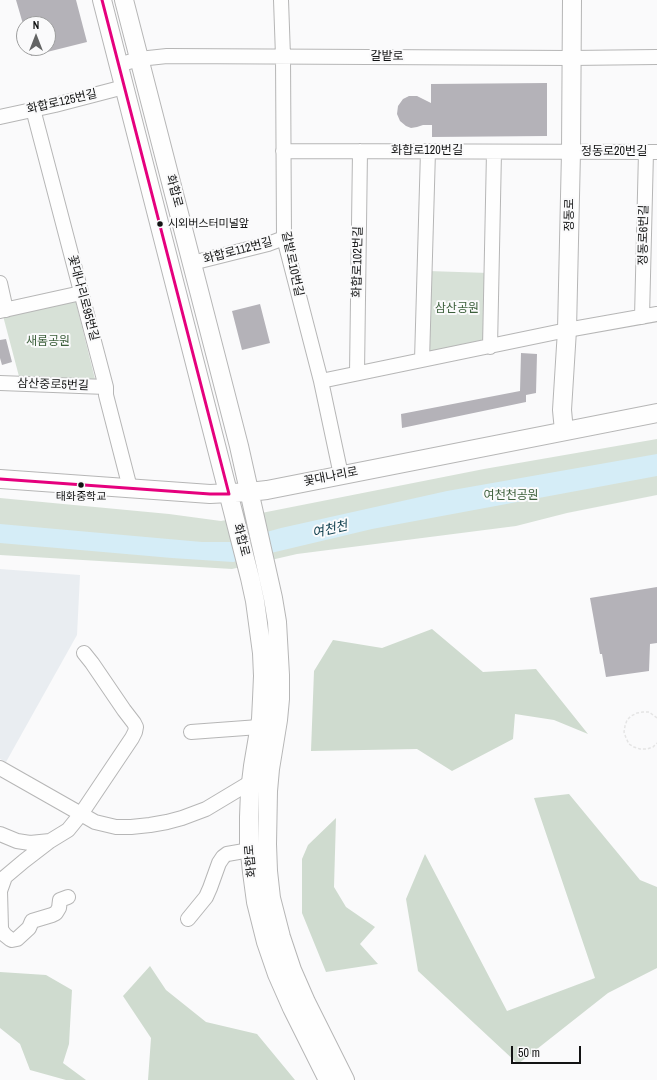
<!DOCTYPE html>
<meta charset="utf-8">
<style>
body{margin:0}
#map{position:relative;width:657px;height:1080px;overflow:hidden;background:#fafafb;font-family:"Archivo Narrow",sans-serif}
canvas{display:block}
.north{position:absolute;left:16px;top:16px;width:40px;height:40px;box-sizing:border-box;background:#fafafb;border:1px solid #9d9e9e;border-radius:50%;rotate:0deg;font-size:11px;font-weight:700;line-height:16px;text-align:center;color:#121313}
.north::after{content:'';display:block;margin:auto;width:14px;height:18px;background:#636464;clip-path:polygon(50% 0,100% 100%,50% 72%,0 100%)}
.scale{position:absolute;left:511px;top:1046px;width:70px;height:18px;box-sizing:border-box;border:2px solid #121313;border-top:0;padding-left:5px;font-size:12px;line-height:14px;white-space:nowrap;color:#121313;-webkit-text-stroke:3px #fafafb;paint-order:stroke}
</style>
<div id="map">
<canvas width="657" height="1080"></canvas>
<div class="north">N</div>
<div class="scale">50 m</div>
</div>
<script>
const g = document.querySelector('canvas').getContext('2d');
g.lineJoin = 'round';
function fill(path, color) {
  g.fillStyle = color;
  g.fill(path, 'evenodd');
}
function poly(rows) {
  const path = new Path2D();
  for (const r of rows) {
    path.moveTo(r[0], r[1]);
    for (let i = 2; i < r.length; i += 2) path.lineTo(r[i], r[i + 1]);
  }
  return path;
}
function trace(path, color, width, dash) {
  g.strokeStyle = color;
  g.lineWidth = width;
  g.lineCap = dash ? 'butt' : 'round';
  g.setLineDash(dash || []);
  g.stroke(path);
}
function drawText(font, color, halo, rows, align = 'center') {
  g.font = font + ' "Archivo Narrow","Noto Sans KR",sans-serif';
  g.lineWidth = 4;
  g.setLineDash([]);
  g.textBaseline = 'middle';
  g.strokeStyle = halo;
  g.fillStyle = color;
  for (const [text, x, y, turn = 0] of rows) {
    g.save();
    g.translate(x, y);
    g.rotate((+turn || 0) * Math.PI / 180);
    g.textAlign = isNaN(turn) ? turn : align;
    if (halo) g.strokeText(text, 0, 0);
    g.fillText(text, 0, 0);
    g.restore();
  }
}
const built = poly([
 [0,569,80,575,77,635,6,762,0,759]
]);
const green = poly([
 [428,271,489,273,487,344,425,357],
 [74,295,97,387,21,384,2,312],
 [657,439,657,495,567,513,516,526,297,554,232,569,0,555,0,498,169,514,221,521,484,469]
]);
const forest = poly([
 [432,629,483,672,536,669,588,734,554,720,515,714,513,739,452,771,417,749,311,751,314,671,333,640,382,648],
 [569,794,640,880,657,887,657,968,608,993,518,1064,418,971,406,899,425,854,507,1011,595,978,534,798],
 [336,818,334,887,346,907,375,927,360,944,378,964,326,972,302,913,302,859,308,845],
 [150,966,166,990,206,1022,257,1034,295,1080,148,1080,151,1038,123,996],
 [0,972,46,975,72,990,69,1044,63,1063,86,1080,66,1080,30,1070,20,1044,0,1028]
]);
const water = poly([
 [657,454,657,476,372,529,233,562,172,558,0,543,0,524,202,542,231,542,281,528,447,491]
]);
const building = poly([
 [16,0,76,0,87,42,31,56,29,48,48,48,48,24,23,24],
 [547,83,547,136,432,137,432,125,423,125,417,127,411,128,406,126,400,121,397,114,398,106,403,99,409,96,417,96,431,103,431,84],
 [260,304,270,343,242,350,232,311],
 [6,339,12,362,2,365,0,358,0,340],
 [521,353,537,354,536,393,526,395,526,402,402,428,401,414,520,391],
 [657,587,657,643,650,644,649,671,606,677,602,654,600,654,590,598]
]);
const path = poly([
 [657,718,649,712,643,712,637,713,631,716,627,720,625,726,624,732,626,738,629,744,634,747,640,749,647,749,653,747,657,743]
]);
const minor = poly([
 [281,0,283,56,284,238,321,381,341,475],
 [118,65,139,59,167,56,571,58,657,57],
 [33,109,106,387,106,395,130,488],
 [0,117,55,105,124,87],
 [283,151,657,152],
 [192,263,268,244,284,238],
 [0,283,6,310],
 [0,311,81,293],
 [642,317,646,152],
 [490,347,494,152],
 [422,360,428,151],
 [357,373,360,151],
 [321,381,567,330,657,314],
 [0,383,106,387],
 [191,732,259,727],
 [0,768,81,814,95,822,116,827,131,827,150,825,167,822,182,818,206,809,251,782],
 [0,834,17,841,30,843,50,841],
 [68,897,60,900,59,908,56,913,52,915,32,921,29,928,17,939,12,940,10,939,5,935,2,931,1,928,0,891,5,877,24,861,50,841,68,830,81,814,132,738,135,732,136,727,134,723,124,710,92,663,84,653],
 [188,919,206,897,210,888,219,863,223,857,227,854,250,850]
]);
const major = poly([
 [102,0,250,578,255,601,262,653,263,676,262,699,261,719,253,766,250,791,249,817,249,844,252,872,256,902,266,942,277,974,292,1008,328,1080],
 [124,0,239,446,273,598,277,622,280,675,280,699,278,720,270,769,268,791,267,844,268,871,271,898,281,937,292,970,306,1002,345,1080],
 [564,431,562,410,567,330,571,152,572,0],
 [0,479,210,494,249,492,267,490,657,413]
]);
const bus1 = poly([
 [0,479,210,494,229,494,102,0]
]);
const markers = [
 [160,224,3.5,"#121313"],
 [81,485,3.5,"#121313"]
];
const busNames = [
 ["시외버스터미널앞",168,224],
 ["태화중학교",81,497,"center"]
];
const streetNames = [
 ["갈밭로",387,57],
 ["화합로125번길",62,102,-13],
 ["화합로120번길",427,151],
 ["정동로20번길",614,152],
 ["화합로",174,191,75],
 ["정동로",570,215,-89],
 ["정동로6번길",644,235,-89],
 ["화합로112번길",238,251,-15],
 ["화합로102번길",358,262,-89],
 ["갈밭로10번길",292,264,78],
 ["꽃대나리로95번길",83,298,75],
 ["삼산중로5번길",53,385,2],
 ["꽃대나리로",331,477,-11],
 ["화합로",241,540,76],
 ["화합로",251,861,-95]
];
const parkNames = [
 ["삼산공원",457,309],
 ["새롬공원",48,342],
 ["여천천공원",511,496]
];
const waterNames = [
 ["여천천",330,530,-13]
];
fill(built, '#e9edf1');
fill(green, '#d7e1d7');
fill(forest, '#cfdbcf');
fill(water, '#d5edf7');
fill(building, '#b4b2b8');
trace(minor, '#b6b6b6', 16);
trace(major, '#b6b6b6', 20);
trace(path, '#e5e5e5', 1.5, [3, 2]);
trace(minor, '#fefefe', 14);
trace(major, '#fefefe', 18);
trace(bus1, '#e5007d', 3);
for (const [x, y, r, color] of markers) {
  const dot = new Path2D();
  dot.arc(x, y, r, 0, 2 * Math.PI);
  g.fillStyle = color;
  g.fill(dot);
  trace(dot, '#fafafb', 1.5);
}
drawText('11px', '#121313', '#fafafb', busNames, 'left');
drawText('12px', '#121313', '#fafafb', streetNames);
drawText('12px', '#3d603c', '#fafafb', parkNames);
drawText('italic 13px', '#114150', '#fafafb', waterNames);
</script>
